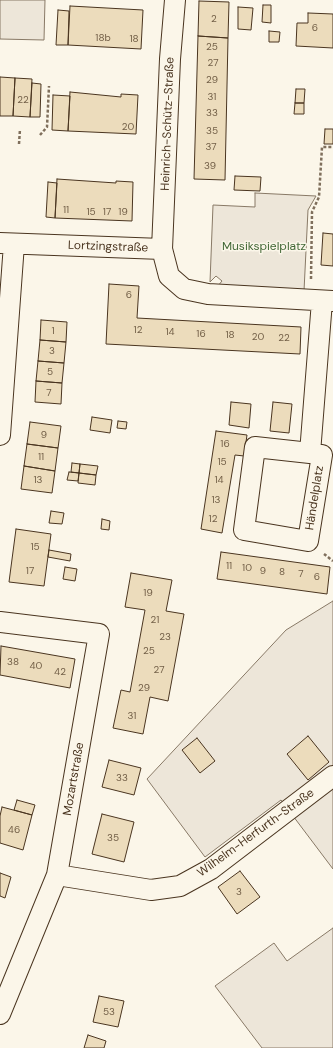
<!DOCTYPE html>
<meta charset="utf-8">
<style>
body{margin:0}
canvas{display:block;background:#fbf6e9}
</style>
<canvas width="333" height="1048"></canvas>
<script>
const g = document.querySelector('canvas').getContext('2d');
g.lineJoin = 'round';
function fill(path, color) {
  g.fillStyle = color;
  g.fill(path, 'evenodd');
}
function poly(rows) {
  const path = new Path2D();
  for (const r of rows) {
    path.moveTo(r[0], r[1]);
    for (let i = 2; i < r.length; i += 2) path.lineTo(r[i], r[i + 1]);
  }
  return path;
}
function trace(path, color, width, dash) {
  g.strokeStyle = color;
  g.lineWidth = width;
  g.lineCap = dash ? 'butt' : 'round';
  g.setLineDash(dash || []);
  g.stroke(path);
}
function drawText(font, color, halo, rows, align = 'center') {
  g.font = font + ' "DM Sans",sans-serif';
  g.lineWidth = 3;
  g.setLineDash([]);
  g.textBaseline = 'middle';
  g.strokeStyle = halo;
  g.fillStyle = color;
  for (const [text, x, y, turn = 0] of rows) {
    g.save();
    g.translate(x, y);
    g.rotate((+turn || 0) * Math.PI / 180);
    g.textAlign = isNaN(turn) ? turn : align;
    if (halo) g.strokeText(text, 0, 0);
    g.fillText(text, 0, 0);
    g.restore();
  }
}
const green = poly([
 [0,0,45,0,44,40,0,39,0,0],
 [255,193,316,196,308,210,304,291,217,287,222,281,216,276,210,282,213,205,255,207,255,193],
 [333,601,333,869,281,800,205,857,147,779,286,630,333,601],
 [333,928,333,1048,262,1048,215,986,274,943,287,961,333,928]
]);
const building = poly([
 [199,1,229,2,228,38,198,36,199,1],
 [263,5,271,5,271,23,262,22,263,5],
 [70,6,143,10,141,49,68,45,70,6],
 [238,7,253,8,251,30,238,29,238,7],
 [58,10,69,11,68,45,56,45,58,10],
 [308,13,333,14,333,48,296,46,297,23,308,23,308,13],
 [269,31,280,32,279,42,269,42,269,31],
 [198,36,228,38,225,180,194,179,198,36],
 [0,77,15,78,13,116,0,116,0,77],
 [15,78,32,79,30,117,13,116,15,78],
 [32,83,41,84,40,117,30,117,32,83],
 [296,89,305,89,304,103,295,103,296,89],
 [70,92,121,97,121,94,138,95,136,134,68,131,70,92],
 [53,95,70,96,68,131,52,130,53,95],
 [295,103,304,103,304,114,294,114,295,103],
 [325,129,333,129,333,144,324,144,325,129],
 [235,176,261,177,260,191,234,190,235,176],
 [57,179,116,183,116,181,133,182,132,221,55,218,57,179],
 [48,182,57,183,55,218,46,217,48,182],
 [323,233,333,234,333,266,321,265,323,233],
 [109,284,139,286,137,318,301,327,300,354,106,344,109,284],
 [41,320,67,322,66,342,40,340,41,320],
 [40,340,66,342,64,363,38,361,40,340],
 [38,361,64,363,62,383,36,381,38,361],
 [36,381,62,383,61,404,35,402,36,381],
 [231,402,251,404,249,428,229,425,231,402],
 [273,402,292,404,289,433,270,431,273,402],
 [92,417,112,420,110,433,90,430,92,417],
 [118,421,127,422,126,429,117,428,118,421],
 [30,422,61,426,58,448,27,444,30,422],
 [216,431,247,435,244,456,235,455,222,533,201,529,216,431],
 [27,444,58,448,55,471,24,466,27,444],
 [72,463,80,464,79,473,71,472,72,463],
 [80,464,98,466,96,475,79,473,80,464],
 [24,466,55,471,52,493,21,489,24,466],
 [69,472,79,473,78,481,67,480,69,472],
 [79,473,96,475,95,485,78,483,79,473],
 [51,511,64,513,62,524,49,523,51,511],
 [102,519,110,521,109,530,101,529,102,519],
 [16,529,51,534,44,586,9,582,16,529],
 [49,550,71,554,70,561,48,557,49,550],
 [221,552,330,567,327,594,217,579,221,552],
 [65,567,77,569,75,581,63,579,65,567],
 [131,573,172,580,166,611,184,614,168,701,150,697,143,734,113,728,121,690,130,692,145,610,125,607,131,573],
 [1,646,75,659,70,688,0,675,1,646],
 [308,736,329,762,308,780,287,754,308,736],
 [197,738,215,761,200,773,182,750,197,738],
 [109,760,141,768,134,795,102,787,109,760],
 [17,800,35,805,32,815,14,810,17,800],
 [2,807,32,815,23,850,0,843,0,816,2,807],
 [102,814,134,822,124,862,92,854,102,814],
 [240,871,260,897,237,914,218,887,240,871],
 [0,873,11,877,5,898,0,896,0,873],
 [99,996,124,1001,118,1027,93,1022,99,996],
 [88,1035,106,1041,104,1048,84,1048,88,1035]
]);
const path = poly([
 [40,135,47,127,49,86],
 [19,144,20,129],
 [311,279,312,212,319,197,322,147,333,147],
 [324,554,333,561]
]);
const minor = poly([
 [0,243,162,249,169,276,184,289,208,294,333,301],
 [162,249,170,59,175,0],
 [0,435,14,244],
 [310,453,255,447,244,530,308,541,322,455,310,453,322,301],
 [0,622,99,634,57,875,0,1014],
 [57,875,151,890,180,886,211,869,333,776]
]);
const numberNames = [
 ["2",214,19],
 ["6",315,28],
 ["18b",103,38],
 ["18",134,39],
 ["25",212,47],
 ["27",213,63],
 ["29",212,80],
 ["31",212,97],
 ["22",23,100],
 ["33",212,113],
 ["20",128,127],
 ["35",212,131],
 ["37",211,147],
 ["39",210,166],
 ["11",66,210],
 ["15",91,212],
 ["17",107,212],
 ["19",123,212],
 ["6",129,295],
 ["12",138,330],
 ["1",53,331],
 ["14",170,332],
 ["16",201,334],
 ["18",230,335],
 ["20",258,337],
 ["22",284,338],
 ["3",52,351],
 ["5",50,372],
 ["7",49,393],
 ["9",44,435],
 ["16",225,444],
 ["11",41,457],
 ["15",222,462],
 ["13",38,480],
 ["14",219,480],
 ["13",216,500],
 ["12",213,519],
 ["15",35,547],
 ["11",229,566],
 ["10",247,568],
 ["17",30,571],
 ["9",263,571],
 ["8",282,572],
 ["7",301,574],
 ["6",317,577],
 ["19",148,593],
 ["21",155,620],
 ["23",165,637],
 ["25",149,651],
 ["38",13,662],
 ["40",36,666],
 ["27",159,670],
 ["42",60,672],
 ["29",144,688],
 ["31",132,716],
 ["33",122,778],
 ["46",14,830],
 ["35",113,838],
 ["3",239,892],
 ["53",109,1012]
];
const streetNames = [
 ["Heinrich-Schütz-Straße",168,124,-88],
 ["Lortzingstraße",108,247,2],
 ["Händelplatz",315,498,-81],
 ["Mozartstraße",74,779,-80],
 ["Wilhelm-Herfurth-Straße",256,833,-36]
];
const parkNames = [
 ["Musikspielplatz",264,247]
];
fill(green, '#ede6d9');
trace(green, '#887966', 1);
fill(building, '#ecdcbc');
trace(building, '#4a3520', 1);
trace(minor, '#4a3520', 22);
trace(path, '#7f6f5c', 2.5, [3, 2]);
trace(minor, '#fbf6e9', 20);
drawText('10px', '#725f47', null, numberNames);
drawText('12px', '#4a3520', '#fbf6e9', streetNames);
drawText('12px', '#436837', '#fbf6e9', parkNames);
</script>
